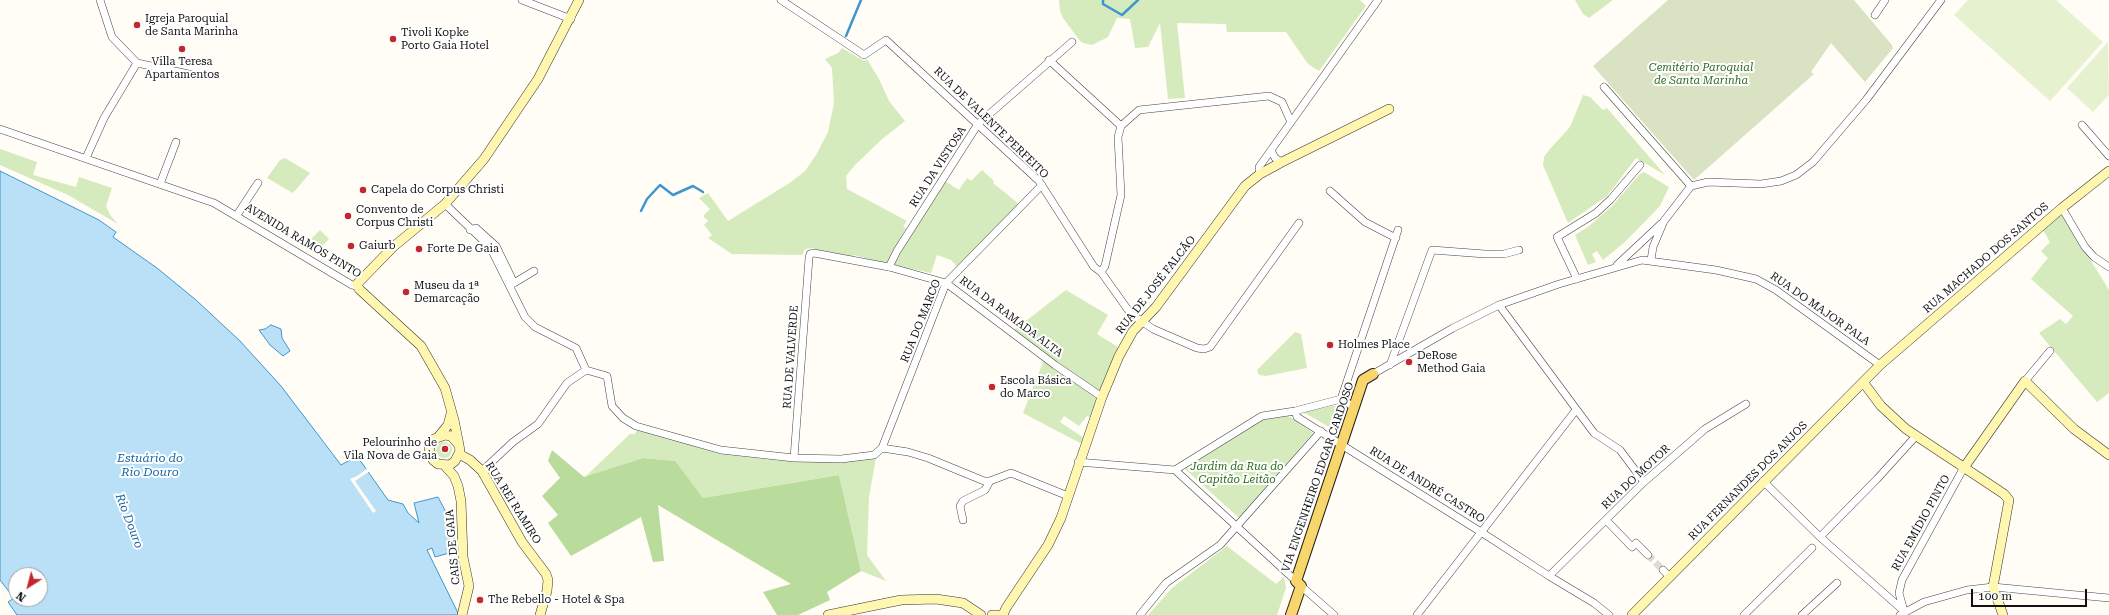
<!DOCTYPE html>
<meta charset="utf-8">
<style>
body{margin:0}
#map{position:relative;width:2109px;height:615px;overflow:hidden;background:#fffdf5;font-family:"Roboto Serif",serif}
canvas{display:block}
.north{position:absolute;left:8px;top:567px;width:40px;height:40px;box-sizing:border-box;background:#fff;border:1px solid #a0a0a0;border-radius:50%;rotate:216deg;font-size:11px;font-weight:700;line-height:16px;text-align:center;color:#111}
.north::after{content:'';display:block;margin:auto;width:14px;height:18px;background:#c4262e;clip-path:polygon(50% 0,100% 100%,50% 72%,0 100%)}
.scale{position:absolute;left:1971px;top:589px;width:116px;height:18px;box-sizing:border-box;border:2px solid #111;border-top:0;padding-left:5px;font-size:12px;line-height:14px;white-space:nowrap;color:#111;-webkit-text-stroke:3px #fff;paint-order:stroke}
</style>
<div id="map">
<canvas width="2109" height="615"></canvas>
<div class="north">N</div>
<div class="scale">100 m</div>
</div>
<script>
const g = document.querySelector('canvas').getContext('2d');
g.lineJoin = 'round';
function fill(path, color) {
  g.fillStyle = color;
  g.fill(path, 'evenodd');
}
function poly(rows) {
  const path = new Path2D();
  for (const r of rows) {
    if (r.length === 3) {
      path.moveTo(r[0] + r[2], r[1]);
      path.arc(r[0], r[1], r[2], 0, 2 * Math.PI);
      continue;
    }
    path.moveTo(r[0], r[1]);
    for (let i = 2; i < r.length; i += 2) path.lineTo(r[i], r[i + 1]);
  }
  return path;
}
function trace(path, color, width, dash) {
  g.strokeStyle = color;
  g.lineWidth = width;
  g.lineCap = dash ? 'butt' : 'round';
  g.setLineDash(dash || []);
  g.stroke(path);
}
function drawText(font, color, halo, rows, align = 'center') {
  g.font = font + ' "Roboto Serif",serif';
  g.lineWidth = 4;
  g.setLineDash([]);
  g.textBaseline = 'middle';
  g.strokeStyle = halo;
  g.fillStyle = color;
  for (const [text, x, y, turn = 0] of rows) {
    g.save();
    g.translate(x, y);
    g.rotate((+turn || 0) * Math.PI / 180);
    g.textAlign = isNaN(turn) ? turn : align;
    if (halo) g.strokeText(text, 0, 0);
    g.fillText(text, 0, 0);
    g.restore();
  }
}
const green = poly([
 [1059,0,1360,0,1366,6,1319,71,1308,64,1286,32,1227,32,1226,24,1177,23,1185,98,1168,99,1160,23,1148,47,1135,48,1130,19,1117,18,1108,37,1092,45,1083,43,1080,41,1063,18,1060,11],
 [1575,0,1613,0,1589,18,1583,14],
 [842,48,864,61,867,59,879,79,889,101,905,121,881,140,855,165,846,176,847,189,907,221,903,226,906,228,888,261,884,263,854,255,851,257,817,251,813,248,805,249,802,255,732,254,708,238,712,235,704,225,708,221,703,216,710,209,699,198,708,193,728,221,791,182,805,171,816,155,828,132,834,103,832,68,825,59,838,53],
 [1583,95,1590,97,1603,110,1607,108,1665,175,1636,158,1607,196,1568,223,1543,165,1544,157,1550,149,1570,127],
 [0,149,37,162,33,175,76,187,79,177,112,188,106,206,110,215,118,224,68,195,0,165],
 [285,158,310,173,293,193,267,178,280,160],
 [982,170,994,181,993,183,1019,204,957,266,951,260,937,255,931,273,893,265,898,252,945,181,959,190,967,178,971,181],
 [1644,172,1669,187,1660,206,1625,242,1603,260,1597,251,1592,254,1596,262,1588,265,1575,235,1588,227,1613,205,1640,174],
 [2062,214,2109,290,2109,393,2097,402,2039,333,2060,319,2066,324,2073,316,2031,279,2048,258,2041,251,2050,242,2043,230],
 [320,230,329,239,320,248,311,239],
 [1066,290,1108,315,1097,334,1118,347,1100,392,1070,373,1014,330],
 [1295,332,1301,334,1307,368,1266,376,1259,375,1257,370],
 [1044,360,1098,399,1091,418,1087,416,1079,426,1064,416,1060,422,1084,438,1082,444,1023,413],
 [1342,404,1336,431,1303,412],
 [1289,416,1313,433,1239,518,1185,469,1264,418],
 [637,430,664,437,720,454,783,461,876,458,869,497,867,555,886,581,861,571,839,475,703,498,674,461,643,458,585,477,630,434,635,434],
 [444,450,8],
 [1227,546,1276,584,1284,577,1286,588,1277,615,1148,615,1172,588]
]);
const forest = poly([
 [552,450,584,477,643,458,675,461,703,498,839,475,861,571,827,592,830,600,798,615,777,615,763,592,791,584,658,505,664,561,653,562,641,517,571,556,548,523,558,515,542,496,560,478,548,461]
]);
const cemetery = poly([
 [1668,0,1854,0,1892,45,1893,48,1865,82,1831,43,1811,72,1814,74,1694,180,1593,66]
]);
const pitch = poly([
 [1968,0,2056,0,2103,42,2050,101,1954,15],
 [2108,42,2109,95,2093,112,2067,88]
]);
const water = poly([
 [0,171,99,220,116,232,113,237,157,268,196,300,240,341,281,386,341,465,357,456,388,500,403,504,408,513,419,523,414,503,438,497,448,516,456,546,456,551,435,557,432,548,427,550,459,615,17,615,8,602,14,598,0,580,0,171],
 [16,575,40,575,40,599,16,599,16,575],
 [271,325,281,329,282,338,290,351,283,356,270,345,259,330,265,329,271,325]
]);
const pier = poly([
 [368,468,370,471,355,481,376,511,373,513,350,479,357,476]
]);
const stream = poly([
 [1103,0,1103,4,1122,15,1138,0],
 [846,36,861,0],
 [641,211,647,199,660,185,673,195,693,186,703,192]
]);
const streetTunnel = poly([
 [1648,555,1663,570]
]);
const street = poly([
 [100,0,112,37,137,63,198,76,210,75],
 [522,0,571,19],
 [781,0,864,55,886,40,1039,181,1094,267,1101,272,1131,314,1153,329,1197,348,1204,349,1210,347,1299,223],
 [1875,15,1885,0],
 [1049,60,1121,126,1118,137,1121,195,1105,266,1101,272],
 [1604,87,1691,186],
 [2082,125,2109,156],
 [1121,126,1139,110,1269,96,1282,102,1291,122],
 [0,129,214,203,352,285,357,286],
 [1271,150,1275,158,1282,162],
 [86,158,104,118,137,63],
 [1260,174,1259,167,1378,0],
 [160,184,176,142],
 [1691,186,1708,182,1761,184,1781,181,1796,175,1813,162,1866,100,1941,0],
 [1330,191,1365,222,1396,238],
 [445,204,490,247,525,317,535,327,576,348,586,370],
 [2062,208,2085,247,2094,257,2109,267],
 [237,215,258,183],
 [470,230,476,228,496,246,514,283,534,271],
 [1651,260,1653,247,1664,221,1691,186],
 [1617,265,1662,223],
 [889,267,897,251,978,124,1072,42],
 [1577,279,1557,237,1596,213,1611,199,1640,165],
 [1499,305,1594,433,1620,450,1644,482],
 [1390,365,1432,250,1485,254,1504,254,1519,250],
 [586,370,607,376,612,406,623,418,636,426,721,450,794,458,841,459,874,455,882,448,908,452,928,458,984,481,990,481,1011,473,1068,496],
 [1373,374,1453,328,1499,305,1559,284,1642,260,1716,270,1756,279,1776,290,1880,365],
 [2025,381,2050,351],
 [1341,399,1398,230],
 [1341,399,1354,407],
 [1295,411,1297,417,1481,532,1549,576,1594,603,1609,615],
 [882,448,946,283,1042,185],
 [794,458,809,258,810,254,814,253,889,267,946,283,1055,365,1102,397],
 [1078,462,1175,470,1296,581],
 [1175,470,1262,416,1295,411,1341,399],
 [482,471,513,442,538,424,567,383,586,370],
 [1763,481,1820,537,1904,611],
 [963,520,960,506,963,501,985,490,990,481],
 [1606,520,1632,547,1636,543,1648,555],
 [1820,537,1877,479,1916,436],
 [1663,570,1670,577],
 [1549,576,1644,482,1705,429,1746,404],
 [1301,586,1334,615],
 [1904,611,1899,593,1902,580,1963,469],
 [1140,615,1166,583,1220,545,1321,431],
 [1417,615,1576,410],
 [1744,615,1812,548],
 [1802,615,1837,583],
 [1900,615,1924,602,1967,590,1993,587,2109,598]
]);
const secondary = poly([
 [1863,382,1881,406,1906,429,2004,494,2009,500,1993,587,2003,615],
 [439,436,448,425,451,414],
 [459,445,451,436,445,435,434,439,429,449,433,460,438,464,450,465,455,461,460,451,459,445,454,420,445,388,421,346,359,289,357,284,393,247,445,204,484,159,538,79,579,0],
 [459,454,470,460,482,471,522,542,546,574,548,580,547,591,540,615],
 [444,465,454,476,458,486,461,501,463,557,469,586,462,615],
 [1963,469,2025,381,2074,429,2109,455],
 [828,615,901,600,936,599,963,603,981,615],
 [992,615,999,615],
 [1003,615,1006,608,1048,545,1061,518,1102,397,1119,356,1133,331,1156,307,1245,186,1260,174,1282,162,1389,109],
 [1632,615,1880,365,2062,208,2109,171]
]);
const primary = poly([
 [1291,615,1301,586,1296,581,1363,380,1373,374]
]);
const markers = [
 [137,25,4,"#c4262e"],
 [393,39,4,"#c4262e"],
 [182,49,4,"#c4262e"],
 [363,190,4,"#c4262e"],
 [348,216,4,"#c4262e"],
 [351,246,4,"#c4262e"],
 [419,249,4,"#c4262e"],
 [406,292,4,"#c4262e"],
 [1330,345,4,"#c4262e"],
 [1409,362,4,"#c4262e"],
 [992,387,4,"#c4262e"],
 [445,449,4,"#c4262e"],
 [480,600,4,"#c4262e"]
];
const poiNames = [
 ["Igreja Paroquial",145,19],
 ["de Santa Marinha",145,32],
 ["Tivoli Kopke",401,33],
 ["Porto Gaia Hotel",401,46],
 ["Villa Teresa",182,62,"center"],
 ["Apartamentos",182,75,"center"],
 ["Capela do Corpus Christi",371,190],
 ["Convento de",356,210],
 ["Corpus Christi",356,223],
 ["Gaiurb",359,246],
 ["Forte De Gaia",427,249],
 ["Museu da 1ª",414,286],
 ["Demarcação",414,299],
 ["Holmes Place",1338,345],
 ["DeRose",1417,356],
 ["Method Gaia",1417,369],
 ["Escola Básica",1000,381],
 ["do Marco",1000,394],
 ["Pelourinho de",437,443,"right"],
 ["Vila Nova de Gaia",437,456,"right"],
 ["The Rebello - Hotel & Spa",488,600]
];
const parkNames = [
 ["Cemitério Paroquial",1701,68],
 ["de Santa Marinha",1701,81],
 ["Jardim da Rua do",1237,467],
 ["Capitão Leitão",1237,480]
];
const streetNames = [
 ["RUA DE VALENTE PERFEITO",991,123,44],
 ["RUA DA VISTOSA",938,167,-57],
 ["AVENIDA RAMOS PINTO",303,241,31],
 ["RUA MACHADO DOS SANTOS",1986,258,-41],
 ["RUA DE JOSÉ FALCÃO",1156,285,-52],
 ["RUA DO MAJOR PALA",1820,309,35],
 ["RUA DA RAMADA ALTA",1011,317,37],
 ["RUA DO MARCO",921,321,-68],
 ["RUA DE VALVERDE",791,357,-86],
 ["VIA ENGENHEIRO EDGAR CARDOSO",1318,477,-71],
 ["RUA DO MOTOR",1636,477,-43],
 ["RUA FERNANDES DOS ANJOS",1748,481,-45],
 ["RUA DE ANDRÉ CASTRO",1427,485,32],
 ["RUA REI RAMIRO",513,503,58],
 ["RUA EMÍDIO PINTO",1921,523,-61],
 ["CAIS DE GAIA",453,547,-95]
];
const waterNames = [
 ["Estuário do",150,458],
 ["Rio Douro",150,472],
 ["Rio Douro",129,521,69]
];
fill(green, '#d5ebbd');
fill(forest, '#b9dc9c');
fill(cemetery, '#d9e3c4');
fill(pitch, '#e6f2cf');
fill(water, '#b9e0f7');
trace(water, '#3f96cf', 1);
fill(pier, '#fffdf5');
trace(stream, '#3f96cf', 2.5);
trace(streetTunnel, '#dbdad3', 7, [7, 3.5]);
trace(street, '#444', 8);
trace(secondary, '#333', 10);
trace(primary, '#222', 12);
trace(street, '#fff', 7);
trace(secondary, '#fff6b0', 9);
trace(primary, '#f9d66b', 10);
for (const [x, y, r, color] of markers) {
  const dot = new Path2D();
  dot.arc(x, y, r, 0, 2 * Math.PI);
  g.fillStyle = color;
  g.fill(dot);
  trace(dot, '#fff', 1.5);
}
drawText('11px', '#111', '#fff', poiNames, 'left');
drawText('italic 11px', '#2f6b1f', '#fff', parkNames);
drawText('11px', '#111', '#fff', streetNames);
drawText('italic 12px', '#1768a6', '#fff', waterNames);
</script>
